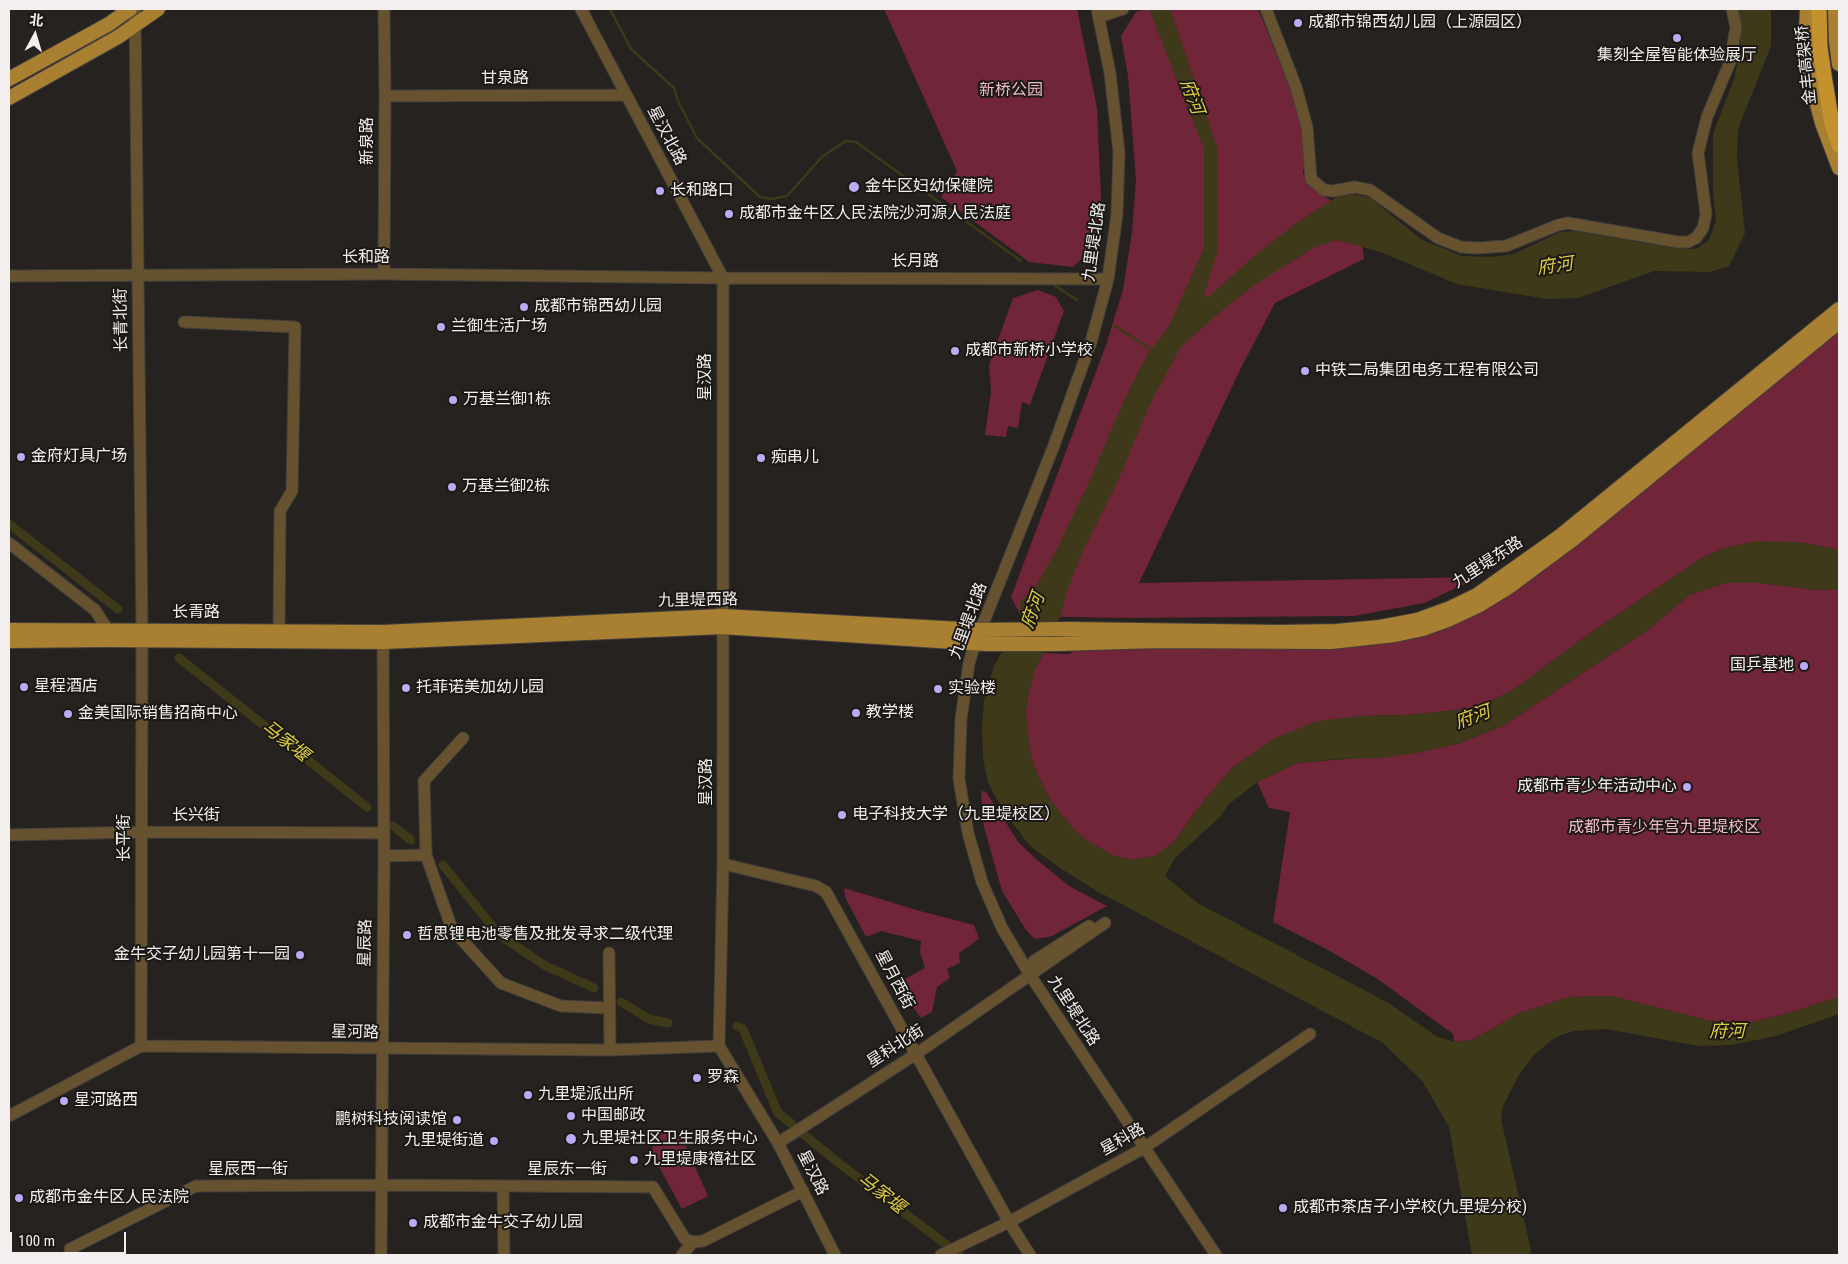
<!DOCTYPE html>
<meta charset="utf-8">
<style>
body{margin:0}
#map{position:relative;width:1848px;height:1264px;overflow:hidden;background:#252220;font-family:"Roboto Condensed","Noto Sans SC",sans-serif}
canvas{display:block}
.frame{position:absolute;inset:0;border:10px solid #f2efee;pointer-events:none}
.north{position:absolute;left:10px;top:10px;width:50px;height:50px;-webkit-text-stroke:4px #1c1816;paint-order:stroke;rotate:6deg;font-size:14px;font-weight:700;line-height:20px;text-align:center;color:#f2efee}
.north::after{content:'';display:block;margin:auto;width:18px;height:22px;background:#f2efee;clip-path:polygon(50% 0,100% 100%,50% 72%,0 100%)}
.scale{position:absolute;left:10px;top:1232px;width:116px;height:22px;box-sizing:border-box;border:2px solid #f2efee;border-top:0;padding-left:6px;font-size:15px;line-height:18px;white-space:nowrap;color:#f2efee;-webkit-text-stroke:4px #1c1816;paint-order:stroke}
</style>
<div id="map">
<canvas width="1848" height="1264"></canvas>
<div class="frame"></div>
<div class="north">北</div>
<div class="scale">100 m</div>
</div>
<script>
const g = document.querySelector('canvas').getContext('2d');
g.lineJoin = 'round';
function fill(path, color) {
  g.fillStyle = color;
  g.fill(path, 'evenodd');
}
function poly(rows) {
  const path = new Path2D();
  for (const r of rows) {
    path.moveTo(r[0], r[1]);
    for (let i = 2; i < r.length; i += 2) path.lineTo(r[i], r[i + 1]);
  }
  return path;
}
function trace(path, color, width, dash) {
  g.strokeStyle = color;
  g.lineWidth = width;
  g.lineCap = dash ? 'butt' : 'round';
  g.setLineDash(dash || []);
  g.stroke(path);
}
function drawText(font, color, halo, rows, align = 'center') {
  g.font = font + ' "Roboto Condensed","Noto Sans SC",sans-serif';
  g.lineWidth = 4;
  g.setLineDash([]);
  g.textBaseline = 'middle';
  g.strokeStyle = halo;
  g.fillStyle = color;
  for (const [text, x, y, turn = 0] of rows) {
    g.save();
    g.translate(x, y);
    g.rotate((+turn || 0) * Math.PI / 180);
    g.textAlign = isNaN(turn) ? turn : align;
    if (halo) g.strokeText(text, 0, 0);
    g.fillText(text, 0, 0);
    g.restore();
  }
}
const green = poly([
 [884,9,1077,9,1097,108,1101,198,1096,245,1073,267,1029,262,941,197,957,171],
 [1146,9,1258,9,1300,111,1305,155,1303,173,1306,180,1312,187,1359,221,1364,259,1275,303,1241,368,1139,583,1480,577,1424,603,1354,616,1122,618,1021,616,1011,597,1106,345,1123,290,1132,232,1136,180,1128,76,1121,36,1136,12],
 [1038,290,1056,297,1064,311,1030,405,1022,402,1018,428,1008,426,1006,437,985,435,991,392,989,365,1013,298],
 [1839,331,1839,550,1799,542,1724,548,1700,559,1582,639,1513,690,1487,703,1467,709,1408,715,1360,716,1233,767,1202,803,1173,843,1155,856,1132,860,1114,856,1089,842,1074,830,1051,801,1039,778,1031,758,1027,733,1026,711,1029,692,1034,672,1043,653,1070,654,1076,647,1370,646,1437,628,1502,600],
 [1725,583,1760,583,1817,590,1839,589,1839,997,1786,1014,1744,1024,1707,1020,1611,996,1569,997,1520,1013,1472,1040,1454,1042,1453,1034,1379,980,1330,951,1273,922,1290,812,1269,808,1257,782,1298,763,1416,753,1460,743,1502,726,1649,629,1689,595],
 [981,791,986,792,1019,843,1036,859,1069,886,1107,906,1052,936,1035,939,1026,930,1002,891,984,827],
 [844,888,920,911,974,925,979,939,959,953,960,963,947,969,950,978,937,987,932,1012,921,1018,896,984,925,968,920,952,921,941,881,931,866,937,845,897],
 [658,1131,683,1140,708,1196,682,1209,651,1152]
]);
const water = poly([
 [1149,9,1170,9,1218,150,1217,253,1204,295,1208,297,1259,252,1295,224,1337,197,1353,194,1369,197,1422,240,1462,256,1491,257,1514,254,1560,232,1575,231,1672,248,1696,249,1709,240,1716,221,1713,192,1713,134,1734,79,1741,46,1738,9,1771,9,1771,46,1738,129,1737,158,1745,233,1729,266,1710,272,1654,271,1578,298,1547,299,1457,284,1378,251,1336,240,1313,248,1255,285,1220,312,1181,347,1151,402,1116,485,1083,551,1067,591,1061,615,1034,672,1029,692,1026,711,1031,758,1039,778,1051,801,1074,830,1089,842,1114,856,1132,860,1155,856,1173,843,1202,803,1233,767,1273,739,1317,721,1360,716,1408,715,1467,709,1487,703,1513,690,1582,639,1700,559,1724,548,1757,541,1799,542,1839,550,1839,589,1817,590,1760,583,1725,583,1689,595,1649,629,1503,726,1460,743,1416,753,1382,758,1338,759,1298,763,1257,782,1228,805,1221,816,1175,858,1165,876,1199,904,1368,992,1390,1004,1436,1036,1454,1042,1472,1040,1520,1013,1569,997,1611,996,1707,1020,1744,1024,1786,1014,1839,997,1839,1014,1776,1036,1731,1045,1699,1046,1606,1029,1574,1031,1561,1035,1552,1040,1534,1055,1520,1073,1503,1106,1501,1119,1531,1250,1529,1255,1472,1255,1449,1127,1423,1082,1383,1043,1095,890,1060,868,1030,846,1005,813,988,783,983,759,982,728,984,700,994,666,1021,618,1020,601,1033,591,1056,551,1090,480,1126,396,1147,355,1169,326,1204,248,1204,149]
]);
const stream = poly([
 [610,9,631,49,674,88,678,101,697,138,760,197,771,199,787,196,823,156,846,141,856,142,1021,261],
 [1054,285,1077,300],
 [1115,326,1154,351]
]);
const canal = poly([
 [9,524,118,609],
 [179,658,367,807],
 [393,826,411,840],
 [443,865,499,935,544,965,594,988],
 [621,1002,649,1019,668,1023],
 [737,1026,743,1029,778,1113,792,1124],
 [802,1133,840,1164,960,1255]
]);
const minor = poly([
 [135,9,142,630,141,1046],
 [384,9,385,96,384,274],
 [581,9,723,278,723,864,719,1046,778,1143,835,1255],
 [1097,9,1110,73,1119,152,1117,214,1108,279,1091,342,1053,448,975,644,969,663,961,719,959,779,968,833,982,882,1002,928,1030,975,1216,1255],
 [1266,9,1296,87,1307,127,1311,179,1324,190,1333,191,1355,187,1370,190,1438,238,1461,247,1478,248,1506,246,1558,225,1568,223,1678,242,1688,242,1696,238,1703,228,1706,214,1698,153,1707,117,1730,62,1736,27,1732,9],
 [1099,17,1123,9],
 [385,96,626,95],
 [9,276,384,274,723,278,1108,279],
 [184,322,295,327,292,491,280,511,279,630],
 [9,543,95,610,108,630],
 [463,738,424,781,426,855,452,929,501,983,561,1006,609,1008],
 [9,835,141,832,384,833],
 [384,856,426,855],
 [723,864,816,886,826,892,1009,1222,1030,1255],
 [609,953,610,1050],
 [1030,975,1034,961,1089,926],
 [9,1116,141,1046,610,1050,719,1046],
 [778,1143,916,1054,1105,923],
 [503,1186,504,1255],
 [73,1255,70,1249,196,1186,381,1185,653,1187,685,1239,693,1242,703,1241,803,1191],
 [381,1255,384,856,383,633],
 [682,1255,693,1242],
 [941,1255,1009,1222,1144,1148,1310,1034]
]);
const major = poly([
 [1807,9,1806,31,1811,81,1822,123,1839,168],
 [1835,9,1836,41,1839,64],
 [9,79,109,24,130,9],
 [9,98,118,37,158,9],
 [9,630,383,632,722,616,980,630,1068,629,1280,632,1336,631,1380,627,1417,620,1450,608,1477,595,1560,536,1839,309],
 [9,641,105,640,383,642,722,627,985,644,1058,644,1156,641,1331,642,1395,635,1423,629,1448,620,1478,606,1509,587,1571,541,1839,322]
]);
const highway = poly([
 [1819,9,1820,47,1824,75,1832,124,1839,145]
]);
const markers = [
 [1298,23,5,"#bda9f5"],
 [1677,38,5,"#bda9f5"],
 [854,187,6,"#bda9f5"],
 [660,191,5,"#bda9f5"],
 [729,214,5,"#bda9f5"],
 [524,307,5,"#bda9f5"],
 [441,327,5,"#bda9f5"],
 [955,351,5,"#bda9f5"],
 [1305,371,5,"#bda9f5"],
 [453,400,5,"#bda9f5"],
 [21,457,5,"#bda9f5"],
 [761,458,5,"#bda9f5"],
 [452,487,5,"#bda9f5"],
 [1804,666,5,"#bda9f5"],
 [24,687,5,"#bda9f5"],
 [406,688,5,"#bda9f5"],
 [938,689,5,"#bda9f5"],
 [856,713,5,"#bda9f5"],
 [68,714,5,"#bda9f5"],
 [1687,787,5,"#bda9f5"],
 [842,815,5,"#bda9f5"],
 [407,935,5,"#bda9f5"],
 [300,955,5,"#bda9f5"],
 [697,1078,5,"#bda9f5"],
 [528,1095,5,"#bda9f5"],
 [64,1101,5,"#bda9f5"],
 [571,1116,5,"#bda9f5"],
 [457,1120,5,"#bda9f5"],
 [571,1139,6,"#bda9f5"],
 [494,1141,5,"#bda9f5"],
 [634,1160,5,"#bda9f5"],
 [19,1198,5,"#bda9f5"],
 [1283,1208,5,"#bda9f5"],
 [413,1223,5,"#bda9f5"]
];
const poiNames = [
 ["成都市锦西幼儿园（上源园区）",1308,23],
 ["集刻全屋智能体验展厅",1677,56,"center"],
 ["金牛区妇幼保健院",865,187],
 ["长和路口",670,191],
 ["成都市金牛区人民法院沙河源人民法庭",739,214],
 ["成都市锦西幼儿园",534,307],
 ["兰御生活广场",451,327],
 ["成都市新桥小学校",965,351],
 ["中铁二局集团电务工程有限公司",1315,371],
 ["万基兰御1栋",463,400],
 ["金府灯具广场",31,457],
 ["痴串儿",771,458],
 ["万基兰御2栋",462,487],
 ["国乒基地",1794,666,"right"],
 ["星程酒店",34,687],
 ["托菲诺美加幼儿园",416,688],
 ["实验楼",948,689],
 ["教学楼",866,713],
 ["金美国际销售招商中心",78,714],
 ["成都市青少年活动中心",1677,787,"right"],
 ["电子科技大学（九里堤校区）",852,815],
 ["哲思锂电池零售及批发寻求二级代理",417,935],
 ["金牛交子幼儿园第十一园",290,955,"right"],
 ["罗森",707,1078],
 ["九里堤派出所",538,1095],
 ["星河路西",74,1101],
 ["中国邮政",581,1116],
 ["鹏树科技阅读馆",447,1120,"right"],
 ["九里堤社区卫生服务中心",582,1139],
 ["九里堤街道",484,1141,"right"],
 ["九里堤康禧社区",644,1160],
 ["成都市金牛区人民法院",29,1198],
 ["成都市茶店子小学校(九里堤分校)",1293,1208],
 ["成都市金牛交子幼儿园",423,1223]
];
const streetNames = [
 ["金丰高架桥",1807,65,-96],
 ["甘泉路",505,79],
 ["星汉北路",666,136,62],
 ["新泉路",368,141,-90],
 ["九里堤北路",1095,242,-82],
 ["长和路",366,258],
 ["长月路",915,262],
 ["长青北街",122,320,-91],
 ["星汉路",706,377,-90],
 ["九里堤东路",1488,563,-33],
 ["九里堤西路",698,601,-1],
 ["长青路",196,613],
 ["九里堤北路",969,621,-70],
 ["星汉路",707,782,-90],
 ["长兴街",196,816],
 ["长平街",125,838,-90],
 ["星辰路",366,943,-89],
 ["星月西街",894,980,62],
 ["九里堤北路",1073,1011,57],
 ["星河路",355,1033,1],
 ["星科北街",896,1047,-33],
 ["星科路",1123,1140,-30],
 ["星辰西一街",248,1170],
 ["星辰东一街",567,1170],
 ["星汉路",812,1173,63]
];
const parkNames = [
 ["新桥公园",1011,91],
 ["成都市青少年宫九里堤校区",1664,828]
];
const waterNames = [
 ["府河",1191,97,69],
 ["府河",1555,267,-8],
 ["府河",1034,611,-70],
 ["府河",1473,718,-20],
 ["马家堰",285,742,38],
 ["府河",1727,1032],
 ["马家堰",881,1194,38]
];
fill(green, '#702539');
fill(water, '#3e3a19');
trace(stream, '#3e3a19', 2.5);
trace(canal, '#3e3a19', 9);
trace(minor, '#423f3d', 13);
trace(major, '#423f3d', 16);
trace(highway, '#423f3d', 17);
trace(minor, '#66522f', 11);
trace(major, '#a97f31', 14);
trace(highway, '#c4912f', 15);
for (const [x, y, r, color] of markers) {
  const dot = new Path2D();
  dot.arc(x, y, r, 0, 2 * Math.PI);
  g.fillStyle = color;
  g.fill(dot);
  trace(dot, '#1c1816', 2);
}
drawText('16px', '#f2efee', '#1c1816', poiNames, 'left');
drawText('16px', '#f2efee', '#1c1816', streetNames);
drawText('16px', '#f0bbc3', '#1c1816', parkNames);
drawText('italic 18px', '#ddce40', '#1c1816', waterNames);
</script>
